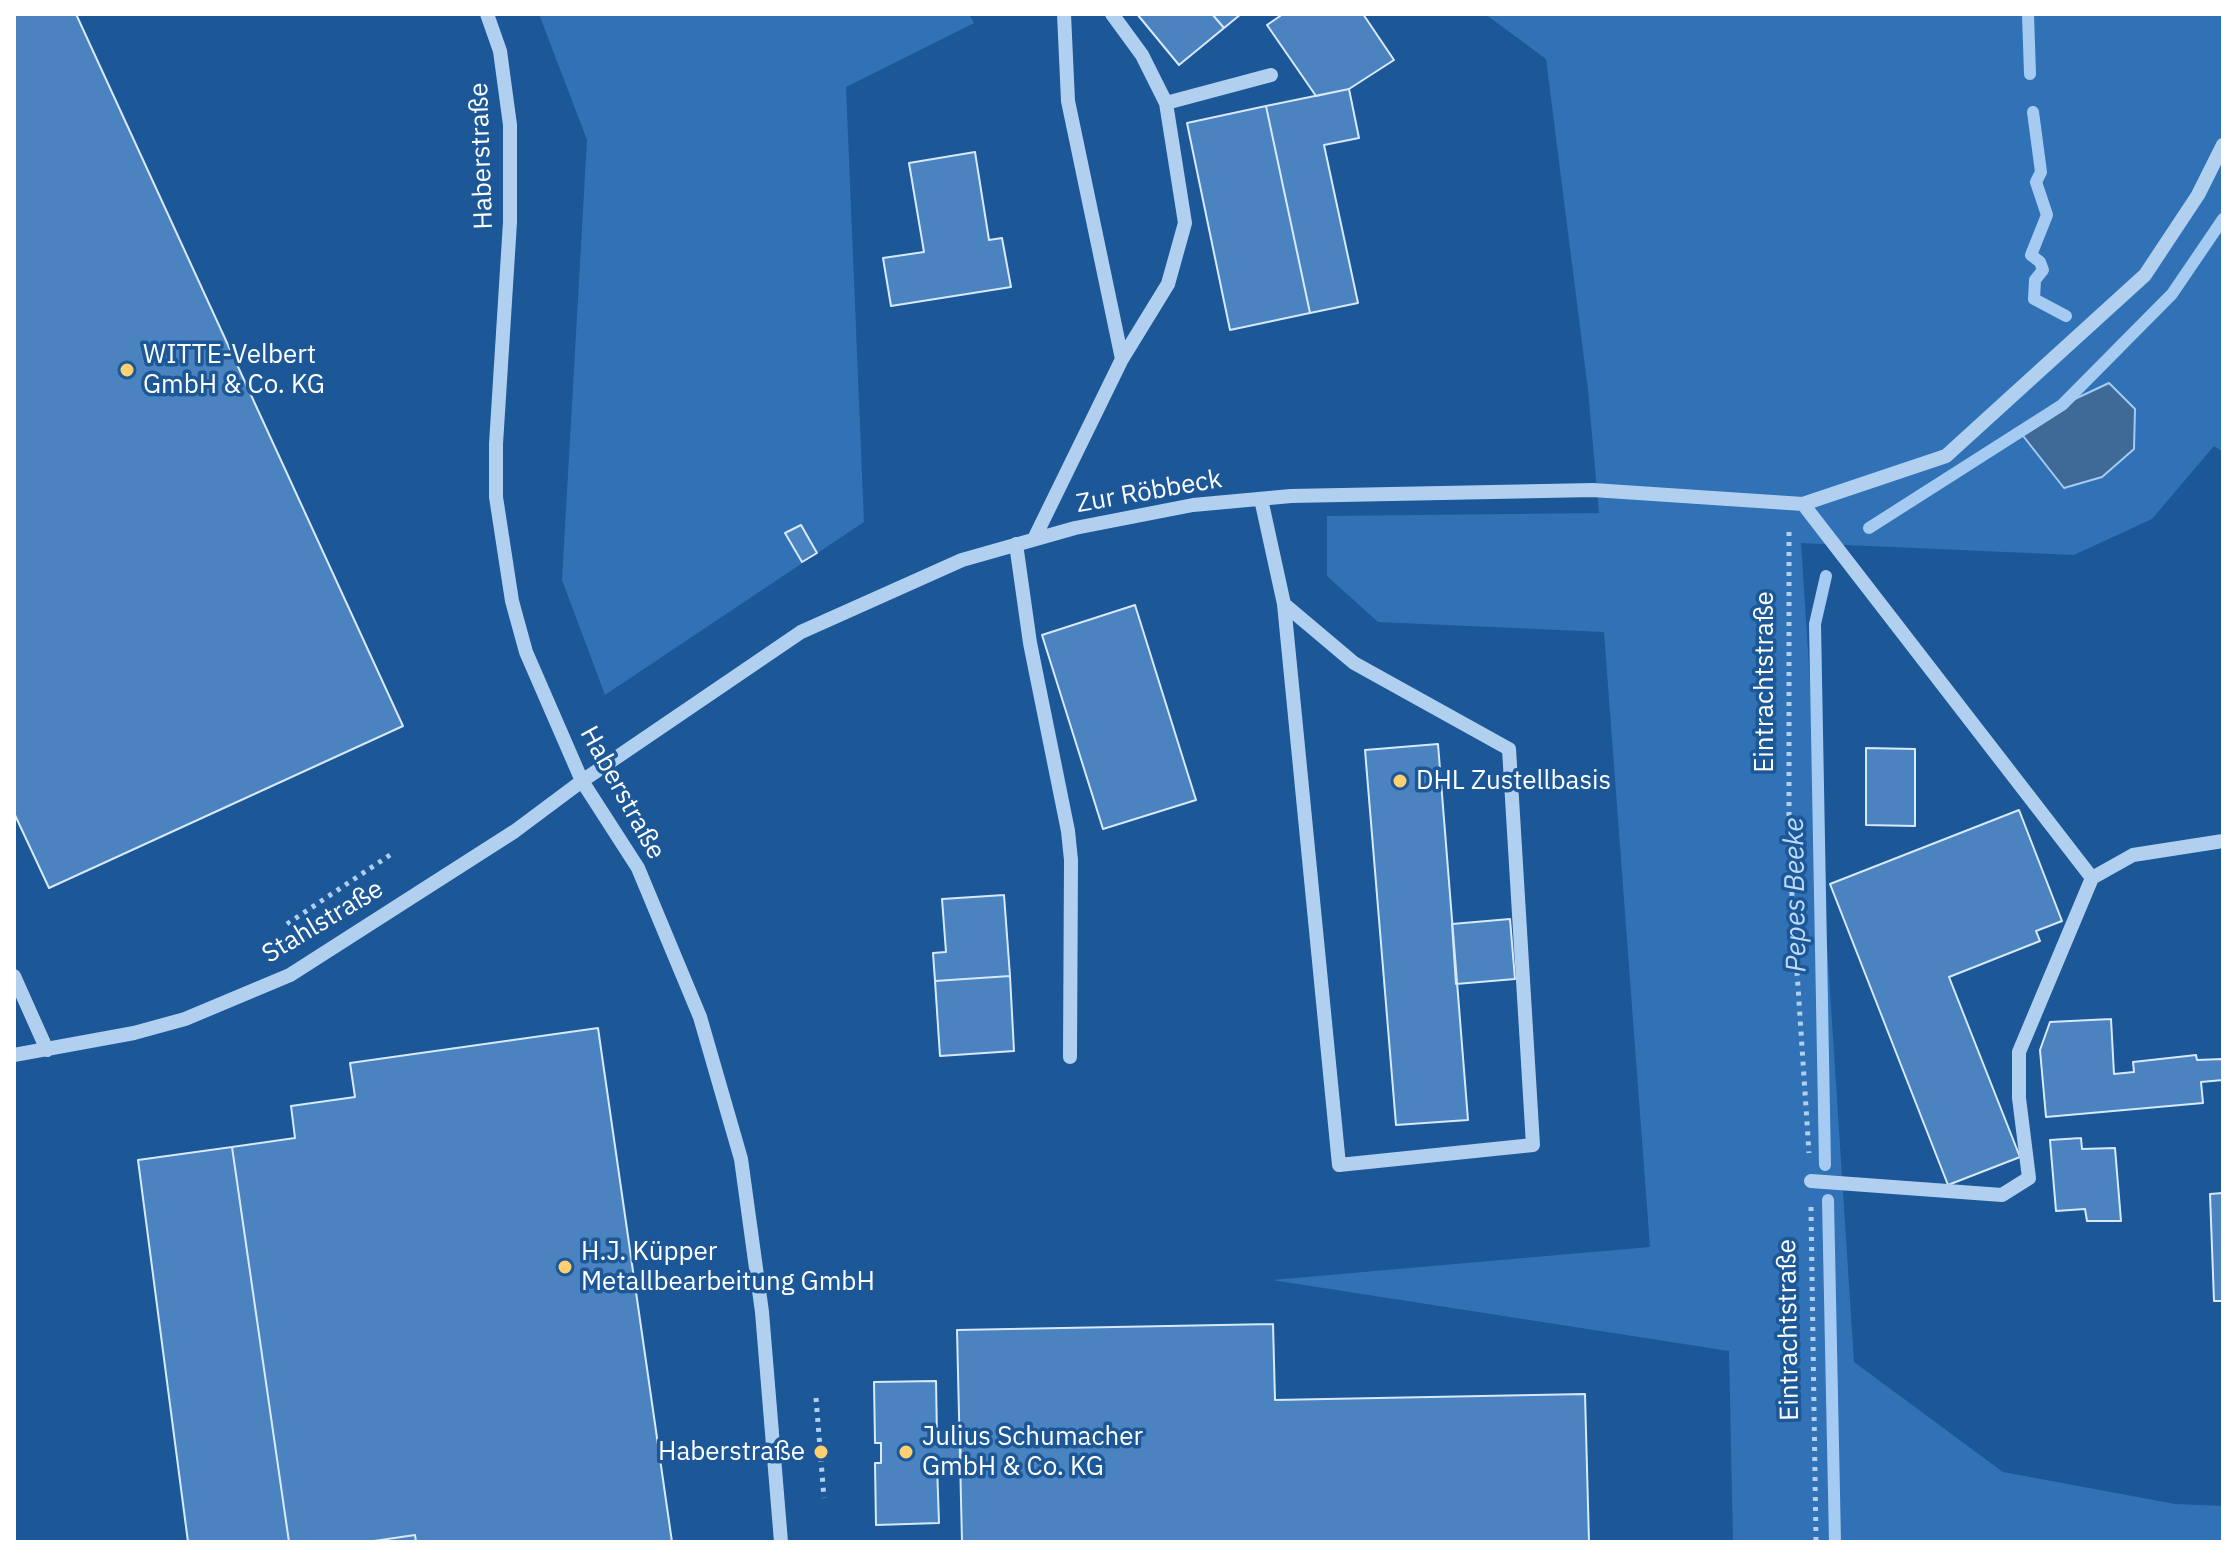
<!DOCTYPE html>
<meta charset="utf-8">
<style>
body{margin:0}
#map{position:relative;width:2237px;height:1556px;overflow:hidden;background:#1c5798;font-family:"IBM Plex Sans",sans-serif}
canvas{display:block}
.frame{position:absolute;inset:0;border:16px solid #fff;pointer-events:none}
</style>
<div id="map">
<canvas width="2237" height="1556"></canvas>
<div class="frame"></div>
</div>
<script>
const g = document.querySelector('canvas').getContext('2d');
g.lineJoin = 'round';
function fill(path, color) {
  g.fillStyle = color;
  g.fill(path, 'evenodd');
}
function poly(rows) {
  const path = new Path2D();
  for (const r of rows) {
    path.moveTo(r[0], r[1]);
    for (let i = 2; i < r.length; i += 2) path.lineTo(r[i], r[i + 1]);
  }
  return path;
}
function trace(path, color, width, dash) {
  g.strokeStyle = color;
  g.lineWidth = width;
  g.lineCap = dash ? 'butt' : 'round';
  g.setLineDash(dash || []);
  g.stroke(path);
}
function drawText(font, color, halo, rows, align = 'center') {
  g.font = font + ' "IBM Plex Sans",sans-serif';
  g.lineWidth = 7;
  g.setLineDash([]);
  g.textBaseline = 'middle';
  g.strokeStyle = halo;
  g.fillStyle = color;
  for (const [text, x, y, turn = 0] of rows) {
    g.save();
    g.translate(x, y);
    g.rotate((+turn || 0) * Math.PI / 180);
    g.textAlign = isNaN(turn) ? turn : align;
    if (halo) g.strokeText(text, 0, 0);
    g.fillText(text, 0, 0);
    g.restore();
  }
}
const green = poly([
 [539,14,969,14,974,23,846,87,864,522,605,695,562,580,587,140],
 [1485,14,2223,14,2223,452,2214,446,2152,519,2074,555,1801,543,1854,1362,2003,1472,2175,1504,2223,1506,2223,1542,1733,1542,1729,1351,1272,1280,1650,1247,1604,632,1378,622,1327,576,1327,516,1599,513,1588,390,1546,59]
]);
const water = poly([
 [2109,383,2135,409,2134,449,2102,477,2064,488,2020,432,2062,405,2109,383]
]);
const stream = poly([
 [2028,14,2030,74],
 [2033,112,2041,172,2036,182,2047,215,2031,255,2040,262,2043,270,2035,280,2034,299,2066,316],
 [1869,528,2062,405,2172,294,2223,219],
 [1825,1165,1815,624,1826,576],
 [1828,1200,1835,1542]
]);
const building = poly([
 [14,14,76,14,403,726,49,888,14,813,14,14],
 [1137,14,1212,14,1224,28,1179,65,1137,14],
 [1212,14,1241,14,1224,28,1212,14],
 [1283,14,1363,14,1394,60,1349,89,1316,96,1267,25,1283,14],
 [1349,89,1359,138,1324,145,1358,303,1310,313,1266,106,1349,89],
 [1266,106,1310,313,1230,330,1187,123,1266,106],
 [975,152,989,240,1002,238,1011,287,891,306,883,258,924,252,909,163,975,152],
 [801,525,817,553,802,562,785,533,801,525],
 [1135,605,1196,800,1103,829,1042,635,1135,605],
 [1438,744,1468,1120,1396,1125,1365,750,1438,744],
 [1866,748,1915,749,1915,826,1866,825,1866,748],
 [2019,810,2062,921,2036,931,2040,941,1949,977,2020,1157,1948,1185,1830,884,2019,810],
 [1004,895,1010,976,935,981,933,953,946,952,942,899,1004,895],
 [1510,919,1515,979,1456,984,1452,924,1510,919],
 [1010,976,1014,1051,940,1056,935,981,1010,976],
 [2111,1019,2114,1074,2134,1072,2133,1062,2196,1055,2197,1060,2223,1059,2223,1080,2201,1082,2203,1103,2046,1117,2040,1050,2050,1022,2111,1019],
 [598,1028,672,1542,416,1542,415,1535,367,1542,289,1542,232,1147,295,1138,291,1106,355,1097,350,1063,598,1028],
 [2081,1138,2082,1149,2115,1148,2121,1221,2087,1221,2085,1209,2056,1211,2050,1140,2081,1138],
 [232,1147,289,1542,188,1542,138,1160,232,1147],
 [2223,1193,2223,1301,2214,1301,2210,1194,2223,1193],
 [1273,1324,1275,1400,1585,1394,1589,1542,962,1542,957,1330,1273,1324],
 [936,1381,937,1437,960,1436,961,1464,937,1465,939,1523,876,1525,875,1463,881,1463,881,1443,875,1443,874,1382,936,1381],
 [415,1535,416,1542,367,1542,415,1535]
]);
const path = poly([
 [1789,532,1789,850,1809,1153],
 [287,924,390,855],
 [1811,1207,1816,1542],
 [816,1398,824,1498]
]);
const minor = poly([
 [487,14,500,51,510,125,510,222,496,444,496,497,512,601,526,652,582,781,638,868,700,1017,741,1159,762,1312,781,1542],
 [1112,14,1142,55,1166,103],
 [1122,359,1168,284,1185,223,1166,103,1271,75],
 [1261,499,1284,604,1339,1165,1533,1145,1509,749,1354,663,1284,604],
 [1803,504,2092,878,2133,855,2223,841],
 [1034,539,1122,359,1068,101,1064,14],
 [1016,544,1030,643,1068,831,1071,860,1070,1057],
 [14,976,47,1050],
 [14,1055,134,1033,185,1019,290,975,515,831,582,781,801,632,962,560,1075,528,1193,505,1291,496,1593,490,1803,504,1946,456,2145,275,2198,195,2223,145],
 [1811,1181,2002,1195,2029,1178,2019,1098,2019,1052,2092,878]
]);
const markers = [
 [127,370,8,"#ffd070"],
 [1400,781,8,"#ffd070"],
 [565,1267,8,"#ffd070"],
 [821,1452,8,"#ffd070"],
 [906,1452,8,"#ffd070"]
];
const streetNames = [
 ["Haberstraße",482,156,-92],
 ["Zur Röbbeck",1149,492,-10],
 ["Eintrachtstraße",1765,682,-90],
 ["Haberstraße",622,793,61],
 ["Stahlstraße",323,922,-31],
 ["Eintrachtstraße",1789,1330,-91]
];
const poiNames = [
 ["WITTE-Velbert",143,355],
 ["GmbH & Co. KG",143,385],
 ["DHL Zustellbasis",1416,781],
 ["H.J. Küpper",581,1252],
 ["Metallbearbeitung GmbH",581,1282],
 ["Julius Schumacher",922,1437],
 ["GmbH & Co. KG",922,1467],
 ["Haberstraße",805,1452,"right"]
];
const waterNames = [
 ["Pepes Beeke",1796,895,-91]
];
fill(green, '#3072b5');
fill(water, '#3f6997');
trace(water, '#a5cbf2', 2);
trace(stream, '#a5cbf2', 12);
fill(building, '#4a83bf');
trace(building, '#d8e9fb', 2);
trace(path, '#b1d0f0', 5, [4, 6]);
trace(minor, '#b1d0f0', 14);
for (const [x, y, r, color] of markers) {
  const dot = new Path2D();
  dot.arc(x, y, r, 0, 2 * Math.PI);
  g.fillStyle = color;
  g.fill(dot);
  trace(dot, '#1c5798', 3);
}
drawText('26px', '#fff', '#1c5798', streetNames);
drawText('26px', '#fff', '#1c5798', poiNames, 'left');
drawText('italic 28px', '#bedaf6', '#1c5798', waterNames);
</script>
